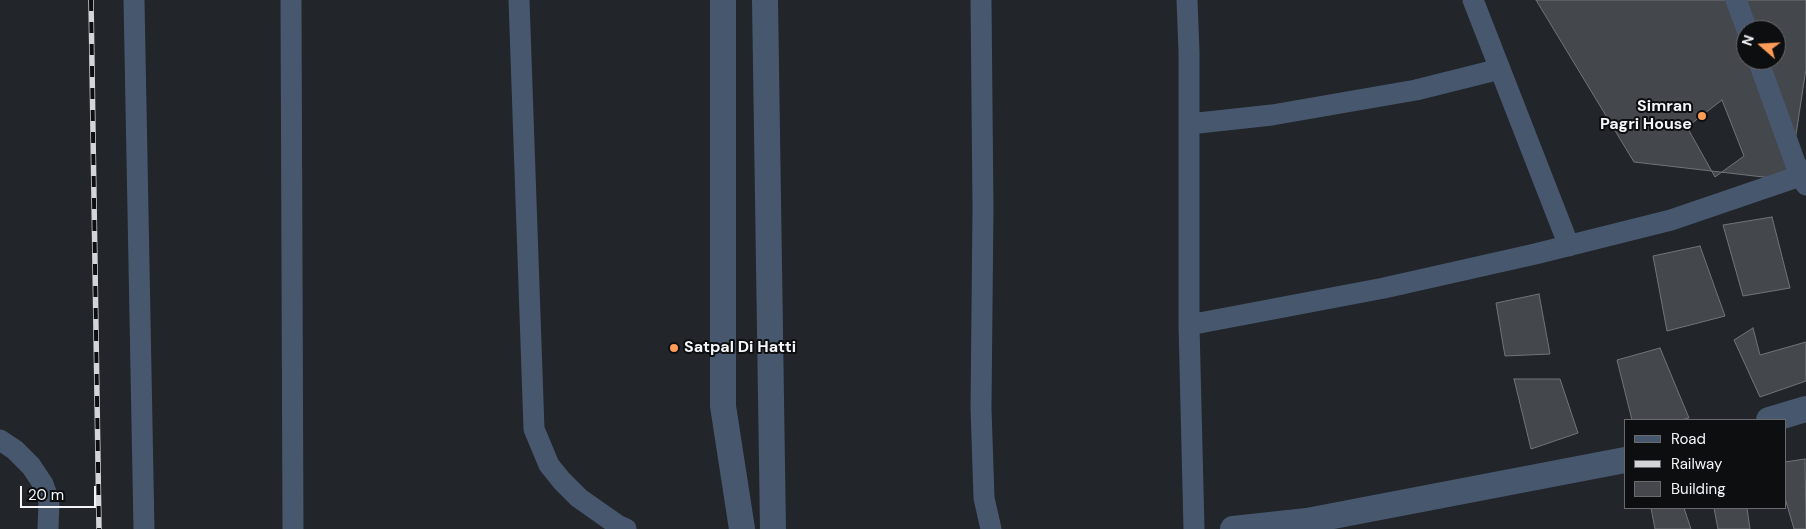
<!DOCTYPE html>
<style>
body{margin:0}
#map{position:relative;width:1806px;height:529px;overflow:hidden;background:#222529;font-family:"DM Sans",sans-serif}
canvas{display:block}
.legend{position:absolute;left:1624px;top:419px;width:162px;height:90px;box-sizing:border-box;background:#0d0e10;border:1px solid #696a6d;margin:0;padding:6px 9px;list-style:none;font-size:15px;color:#f3f5f8}
.legend li{display:flex;align-items:center;gap:10px;height:25px}
.legend b{width:25px;border:1px solid #696a6d}
.north{position:absolute;left:1736px;top:20px;width:50px;height:50px;box-sizing:border-box;background:#0d0e10;border:1px solid #696a6d;border-radius:50%;rotate:289deg;font-size:14px;font-weight:700;line-height:20px;text-align:center;color:#f3f5f8}
.north::after{content:'';display:block;margin:auto;width:18px;height:22px;background:#fe9c57;clip-path:polygon(50% 0,100% 100%,50% 72%,0 100%)}
.scale{position:absolute;left:20px;top:486px;width:76px;height:22px;box-sizing:border-box;border:2px solid #f3f5f8;border-top:0;padding-left:6px;font-size:15px;line-height:18px;white-space:nowrap;color:#f3f5f8;-webkit-text-stroke:4px #0d0e10;paint-order:stroke}
</style>
<div id="map">
<canvas width="1806" height="529"></canvas>
<ul class="legend">
<li><b style="height:6px;background:#46576e"></b>Road</li>
<li><b style="height:6px;background:#d3d5d8"></b>Railway</li>
<li><b style="height:14px;background:#44474b"></b>Building</li>
</ul>
<div class="north">N</div>
<div class="scale">20 m</div>
</div>
<script>
const g = document.querySelector('canvas').getContext('2d');
g.lineJoin = 'round';
function fill(path, color) {
  g.fillStyle = color;
  g.fill(path, 'evenodd');
}
function poly(rows) {
  const path = new Path2D();
  for (const r of rows) {
    path.moveTo(r[0], r[1]);
    for (let i = 2; i < r.length; i += 2) path.lineTo(r[i], r[i + 1]);
  }
  return path;
}
function trace(path, color, width, dash) {
  g.strokeStyle = color;
  g.lineWidth = width;
  g.lineCap = dash ? 'butt' : 'round';
  g.setLineDash(dash || []);
  g.stroke(path);
}
function drawText(font, color, halo, rows, align = 'center') {
  g.font = font + ' "DM Sans",sans-serif';
  g.lineWidth = 4;
  g.setLineDash([]);
  g.textBaseline = 'middle';
  g.strokeStyle = halo;
  g.fillStyle = color;
  for (const [text, x, y, turn = 0] of rows) {
    g.save();
    g.translate(x, y);
    g.rotate((+turn || 0) * Math.PI / 180);
    g.textAlign = isNaN(turn) ? turn : align;
    if (halo) g.strokeText(text, 0, 0);
    g.fillText(text, 0, 0);
    g.restore();
  }
}
const building = poly([
 [1536,0,1806,0,1806,69,1789,180,1634,162,1536,0],
 [1746,30,1776,30,1776,60,1746,60,1746,30],
 [1722,100,1744,156,1715,177,1687,127,1722,100],
 [1772,217,1790,288,1743,296,1723,225,1772,217],
 [1700,246,1725,316,1667,331,1653,256,1700,246],
 [1539,294,1550,354,1505,356,1496,303,1539,294],
 [1753,328,1760,355,1806,342,1806,381,1760,397,1734,340,1753,328],
 [1660,348,1689,418,1681,420,1632,420,1617,360,1660,348],
 [1514,379,1560,379,1578,433,1531,449,1514,379],
 [1805,459,1806,529,1794,529,1785,498,1785,462,1805,459],
 [1651,508,1684,508,1691,529,1655,529,1651,508],
 [1714,508,1747,508,1750,529,1718,529,1714,508]
]);
const minor = poly([
 [134,0,144,529],
 [291,0,293,529],
 [519,0,534,429,549,465,562,481,579,498,619,526,626,529],
 [981,0,983,208,981,408,984,498,991,529],
 [1187,0,1189,52,1189,325],
 [1473,0,1569,246],
 [1736,0,1747,30],
 [1758,60,1800,176,1806,185],
 [1189,124,1272,115,1416,90,1500,69],
 [0,440,15,450,31,466,43,484,49,501,48,529],
 [1194,529,1189,325,1384,288,1535,254,1671,220,1800,176,1806,170]
]);
const tertiary = poly([
 [723,0,723,406,742,529],
 [765,0,773,529],
 [1769,420,1806,409],
 [1233,529,1307,521,1625,460]
]);
const rail = poly([
 [91,0,99,529]
]);
const markers = [
 [1702,116,5,"#fe9c57"],
 [674,348,5,"#fe9c57"]
];
const poiNames = [
 ["Simran",1692,107],
 ["Pagri House",1692,125],
 ["Satpal Di Hatti",684,348,"left"]
];
fill(building, '#44474b');
trace(building, '#717479', 1);
trace(minor, '#46576e', 21);
trace(tertiary, '#46576e', 26);
trace(rail, '#d3d5d8', 5.5);
trace(rail, '#0d0e10', 4, [11]);
for (const [x, y, r, color] of markers) {
  const dot = new Path2D();
  dot.arc(x, y, r, 0, 2 * Math.PI);
  g.fillStyle = color;
  g.fill(dot);
  trace(dot, '#0d0e10', 2);
}
drawText('bold 16px', '#f3f5f8', '#0d0e10', poiNames, 'right');
</script>
